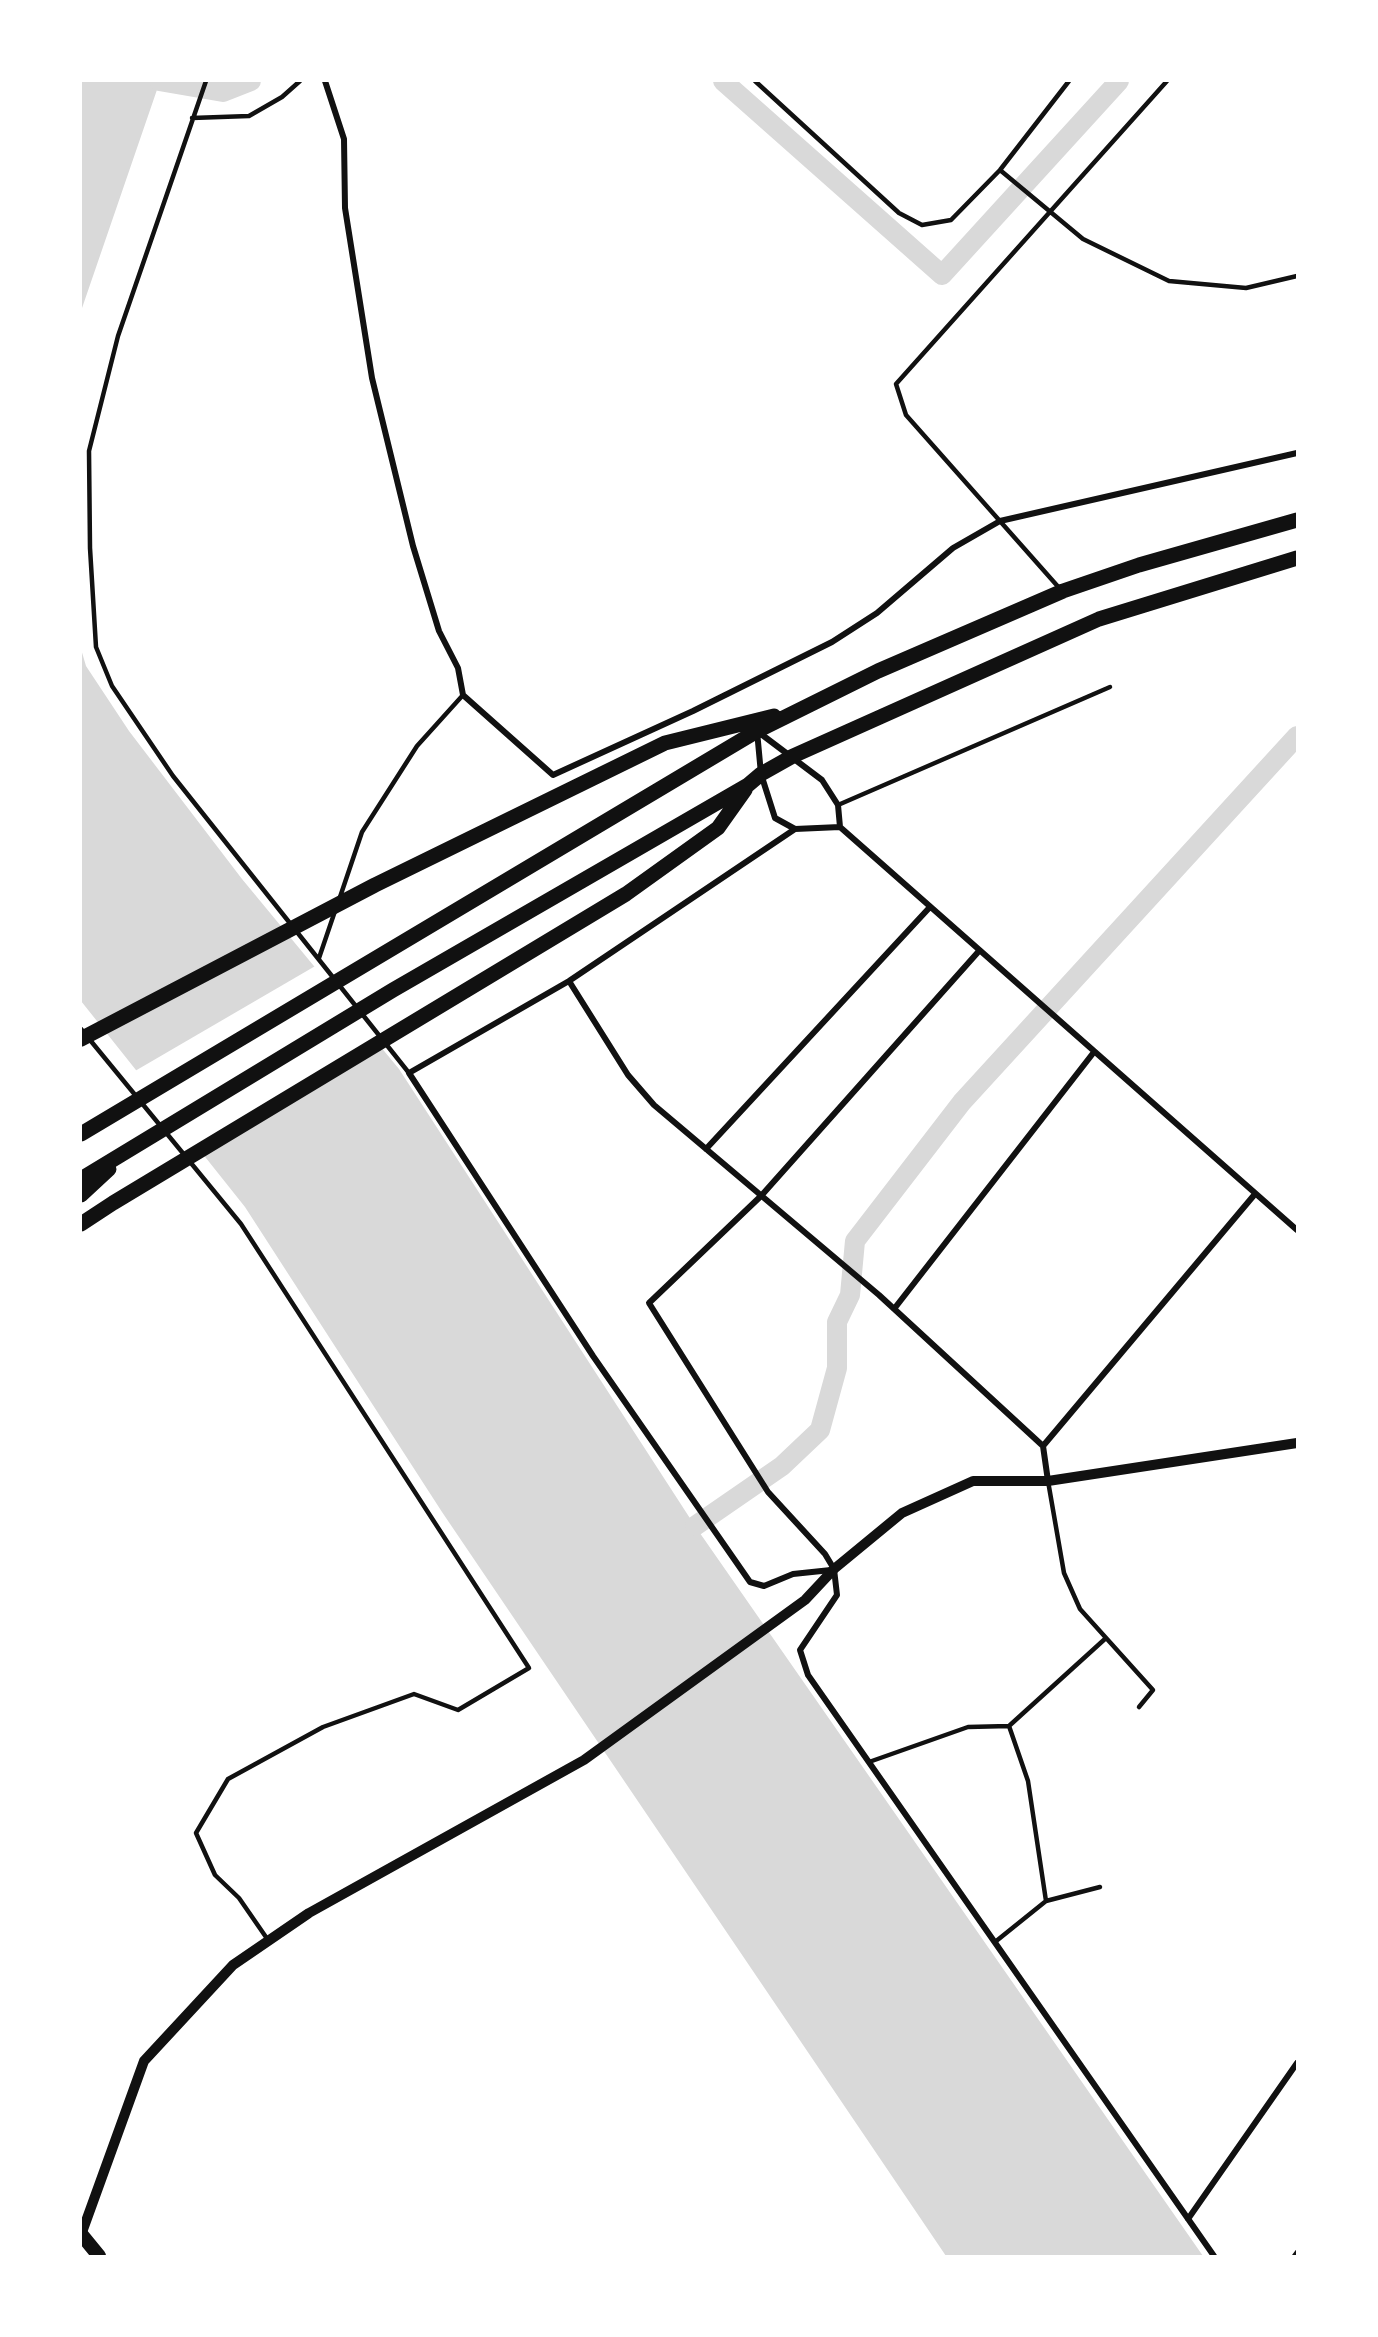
<!DOCTYPE html>
<style>
body{margin:0}
#map{position:relative;width:1378px;height:2337px;overflow:hidden;background:#fff;font-family:Arial,sans-serif}
canvas{display:block}
.frame{position:absolute;inset:0;border:82px solid #fff;pointer-events:none}
</style>
<div id="map">
<canvas width="1378" height="2337"></canvas>
<div class="frame"></div>
</div>
<script>
const g = document.querySelector('canvas').getContext('2d');
g.lineJoin = 'round';
function fill(path, color) {
  g.fillStyle = color;
  g.fill(path, 'evenodd');
}
function poly(rows) {
  const path = new Path2D();
  for (const r of rows) {
    path.moveTo(r[0], r[1]);
    for (let i = 2; i < r.length; i += 2) path.lineTo(r[i], r[i + 1]);
  }
  return path;
}
function trace(path, color, width, dash) {
  g.strokeStyle = color;
  g.lineWidth = width;
  g.lineCap = dash ? 'butt' : 'round';
  g.setLineDash(dash || []);
  g.stroke(path);
}
const water = poly([
 [81,81,160,81,81,311],
 [81,649,86,666,129,731,242,879,399,1069,695,1526,1203,2256,946,2256,442,1512,245,1207,81,1001]
]);
const pier = poly([
 [317,965,378,1039,194,1147,135,1071]
]);
const canal = poly([
 [159,81,223,92,251,81],
 [723,81,942,275,1119,81],
 [695,1526,782,1466,820,1430,837,1368,837,1322,850,1295,855,1241,962,1102,1297,736]
]);
const service = poly([
 [206,81,118,336,89,451,90,548,96,647,112,686,173,776,409,1073],
 [755,81,899,213,922,225,951,220,1000,170,1069,81],
 [192,118,249,116,282,97,300,81],
 [1000,170,1083,239,1169,281,1246,288,1297,276],
 [1061,590,906,415,896,384,1167,81],
 [838,805,1110,687],
 [339,900,362,832,417,746,463,695],
 [319,958,335,911],
 [81,1029,241,1224,529,1668,458,1710,414,1694,323,1727,228,1779,196,1833,215,1875,239,1898,268,1940],
 [1048,1481,1064,1573,1080,1609,1153,1690,1139,1707],
 [1009,1726,1028,1781,1046,1901],
 [869,1762,968,1727,1009,1726,1106,1638],
 [995,1942,1046,1901,1100,1887],
 [1294,2256,1297,2252]
]);
const minor = poly([
 [325,81,344,139,345,208,372,378,413,546,439,631,458,668,463,695,553,775,693,711,832,642,877,613,953,548,1000,521,1297,453],
 [840,827,795,829,775,818,761,774,757,731,822,780,838,805,840,827,1297,1230],
 [795,829,569,981,409,1073,593,1356,750,1582,764,1586,793,1574,831,1570],
 [979,951,761,1196,649,1303,768,1492,825,1554,834,1569,837,1595,800,1650,808,1675,1214,2256],
 [569,981,628,1075,654,1105,879,1295,1043,1446,1048,1481],
 [706,1149,930,907],
 [894,1309,1094,1052],
 [1043,1446,1255,1194],
 [1188,2219,1297,2063]
]);
const tertiary = poly([
 [81,2235,144,2061,233,1965,309,1913,584,1760,805,1600,834,1569,902,1513,973,1481,1048,1481,1297,1443]
]);
const primary = poly([
 [81,2234,99,2256]
]);
const trunk = poly([
 [81,1039,375,885,665,743,774,716],
 [81,1134,757,731,878,671,1063,591,1139,565,1297,520],
 [81,1179,393,990,748,785,761,774,793,756,1099,619,1297,558],
 [81,1195,109,1169],
 [81,1224,113,1203,626,894,718,828,745,790]
]);
fill(water, '#d9d9d9');
fill(pier, '#fff');
trace(canal, '#d9d9d9', 20);
trace(service, '#111', 4.5);
trace(minor, '#111', 6);
trace(tertiary, '#111', 10);
trace(primary, '#111', 14);
trace(trunk, '#111', 15);
</script>
